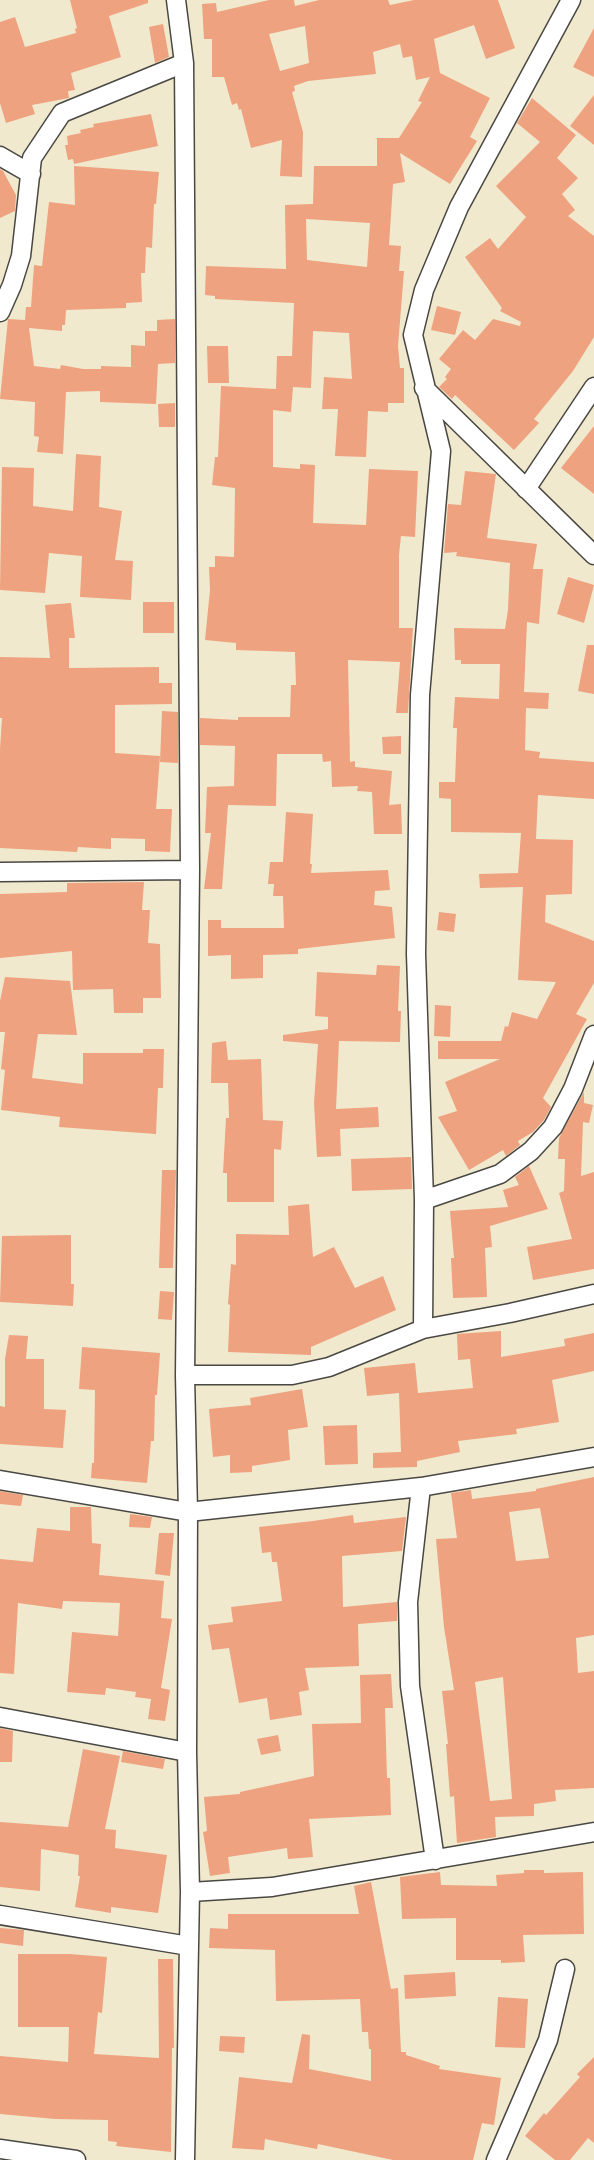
<!DOCTYPE html>
<style>
body{margin:0}
canvas{display:block;background:#f0e9ce}
</style>
<canvas width="594" height="2160"></canvas>
<script>
const g = document.querySelector('canvas').getContext('2d');
g.lineJoin = 'round';
function fill(path, color) {
  g.fillStyle = color;
  g.fill(path, 'evenodd');
}
function poly(rows) {
  const path = new Path2D();
  for (const r of rows) {
    path.moveTo(r[0], r[1]);
    for (let i = 2; i < r.length; i += 2) path.lineTo(r[i], r[i + 1]);
  }
  return path;
}
function trace(path, color, width, dash) {
  g.strokeStyle = color;
  g.lineWidth = width;
  g.lineCap = dash ? 'butt' : 'round';
  g.setLineDash(dash || []);
  g.stroke(path);
}
const building = poly([
 [70,0,148,0,148,3,109,16,121,57,71,73,75,90,68,91,69,98,32,105,35,114,6,123,0,103,0,22,15,17,25,47,76,33,75,29,77,28],
 [269,0,294,0,295,6,319,0,388,0,390,5,414,0,498,0,515,48,486,59,474,25,434,39,440,73,490,98,470,137,477,141,450,184,400,153,405,182,393,184,389,245,401,246,399,271,404,271,398,346,400,368,404,368,404,403,388,403,388,412,368,411,366,457,335,456,338,409,322,409,324,377,352,379,349,333,313,331,311,388,293,387,291,412,273,410,273,467,300,469,300,464,315,465,313,523,366,525,369,469,418,471,415,537,401,536,399,555,399,628,413,628,408,713,396,713,400,662,348,660,350,762,355,761,355,767,392,771,389,805,401,804,402,834,374,834,372,792,357,791,358,786,332,787,331,761,323,762,322,754,277,754,276,806,228,805,222,889,204,889,211,833,205,833,207,787,234,786,235,746,200,745,200,718,238,720,238,717,290,717,291,685,296,685,295,652,236,650,236,643,205,640,210,590,209,567,215,567,215,556,234,557,235,488,212,485,215,457,218,457,221,386,276,389,277,356,292,356,294,303,215,299,215,296,205,295,206,266,286,269,285,205,313,204,314,166,377,166,377,139,375,138,399,138,422,102,418,101,430,77,416,80,412,56,403,58,400,44,373,52,376,74,308,81,294,86,295,91,292,92,303,132,302,177,280,176,282,140,251,148,241,109,239,110,237,103,232,105,224,77,212,77,212,39,204,39,202,4,216,3,217,12],
 [305,26,309,63,280,71,269,34],
 [306,219,370,223,367,267,307,260],
 [163,24,169,57,155,63,149,27],
 [594,28,594,77,573,67],
 [594,95,594,145,570,126],
 [532,98,576,135,557,158,578,178,562,194,575,210,568,216,594,236,594,337,573,371,534,419,539,423,514,450,455,395,452,399,439,387,447,379,445,377,451,369,439,359,463,330,475,340,493,319,520,326,521,322,500,311,502,308,465,257,490,238,498,249,526,217,496,186,540,142,517,123],
 [151,114,158,146,74,164,73,159,68,160,65,145,68,145,67,136,81,133,80,130,94,127,93,124],
 [74,166,159,172,156,204,154,204,152,248,146,247,145,273,141,273,142,302,126,303,126,308,66,310,65,325,62,325,62,331,29,328,34,366,60,369,61,365,83,369,101,369,101,366,131,367,131,345,145,346,145,331,157,331,157,320,175,319,175,363,158,364,156,404,100,402,100,391,66,392,63,454,37,452,39,437,34,436,35,402,0,399,8,319,25,320,26,307,31,307,34,265,42,266,49,202,75,205],
 [0,169,3,171,16,195,15,211,0,218],
 [437,306,461,312,455,335,431,330],
 [207,346,228,346,229,383,208,383],
 [175,403,175,427,159,427,158,404],
 [594,426,594,494,561,468],
 [76,454,101,456,99,507,122,511,115,560,133,561,131,600,80,597,82,556,49,553,45,593,0,590,2,467,34,468,33,506,73,511],
 [465,471,496,474,487,538,537,544,533,569,543,569,539,624,527,622,524,692,549,693,548,709,526,708,525,750,540,752,539,758,594,762,594,799,538,795,536,839,573,840,572,894,546,895,545,922,594,941,594,983,576,1014,587,1019,543,1098,551,1107,544,1120,533,1132,518,1141,520,1145,506,1156,503,1150,469,1170,438,1117,457,1111,445,1082,500,1059,438,1059,438,1041,501,1041,505,1026,508,1027,512,1012,537,1019,556,982,518,980,523,887,480,888,479,874,518,873,521,833,451,832,451,799,439,798,439,782,455,782,457,728,453,728,455,697,499,699,500,664,461,664,461,660,455,660,454,628,505,629,508,610,510,563,456,556,457,552,444,553,448,504,461,505],
 [568,577,594,585,584,623,557,614],
 [143,602,174,602,174,633,143,633],
 [71,603,75,638,69,638,69,668,159,667,159,683,172,683,172,704,115,705,115,753,160,756,156,809,172,809,170,852,145,851,145,839,111,838,111,849,78,847,77,852,0,848,0,749,2,718,0,718,0,657,50,658,45,605],
 [587,645,594,645,594,694,578,691],
 [162,711,178,712,178,763,160,762],
 [401,736,401,754,383,754,382,737],
 [286,812,313,814,310,864,312,864,311,873,388,870,390,890,375,891,374,905,392,907,395,938,298,949,298,954,263,955,263,978,231,979,231,955,208,956,208,920,221,920,221,928,284,928,283,896,273,896,274,884,268,884,270,862,283,862],
 [144,882,142,910,150,910,148,943,160,944,161,998,143,998,143,1013,114,1013,113,989,73,990,72,951,0,958,0,894,67,892,67,883],
 [439,912,456,914,454,932,437,930],
 [377,965,400,966,398,1011,401,1011,400,1042,339,1041,336,1109,378,1107,379,1127,340,1129,341,1156,317,1157,314,1103,318,1044,283,1041,283,1035,328,1029,328,1017,315,1016,317,972,376,975],
 [5,977,70,981,77,1035,38,1034,32,1078,83,1084,83,1053,143,1053,143,1049,164,1049,163,1088,158,1088,156,1134,59,1127,60,1117,1,1110,5,1070,1,1069,5,1032,0,1032,0,1001],
 [435,1005,451,1006,450,1037,434,1036],
 [226,1041,228,1060,261,1059,263,1120,283,1121,281,1150,274,1149,274,1202,227,1202,227,1173,223,1173,226,1118,229,1118,228,1083,211,1083,212,1043],
 [584,1092,584,1103,593,1105,589,1123,583,1122,581,1176,594,1172,594,1269,533,1280,527,1247,572,1239,559,1193,564,1191,565,1159,558,1159,559,1138],
 [411,1157,412,1189,352,1191,351,1159],
 [529,1166,548,1209,490,1226,492,1247,485,1248,487,1297,453,1298,451,1258,454,1258,450,1211,508,1207,503,1190,519,1185,515,1177],
 [162,1170,176,1170,173,1268,159,1268],
 [309,1204,313,1257,334,1247,355,1288,383,1276,396,1310,311,1347,311,1355,228,1352,230,1305,228,1304,231,1264,236,1265,236,1234,289,1235,288,1206],
 [71,1235,71,1284,74,1284,73,1306,0,1302,2,1236],
 [160,1291,174,1292,172,1320,158,1319],
 [501,1331,501,1357,565,1346,564,1339,594,1333,594,1371,552,1380,559,1422,516,1429,517,1434,458,1441,460,1452,417,1461,417,1467,373,1468,373,1453,401,1452,399,1393,367,1396,364,1368,415,1363,418,1393,473,1388,470,1359,458,1360,457,1334],
 [9,1335,28,1336,26,1359,44,1359,44,1409,66,1410,63,1448,0,1444,0,1406,5,1407,5,1359],
 [82,1347,160,1353,157,1395,155,1395,154,1441,151,1441,147,1483,91,1478,92,1463,94,1463,95,1390,79,1389],
 [302,1389,308,1427,288,1430,290,1460,252,1466,252,1472,230,1473,230,1455,213,1457,209,1409,251,1405,250,1398],
 [357,1425,358,1464,325,1465,323,1426],
 [594,1477,594,1635,576,1638,578,1673,594,1671,594,1788,555,1790,556,1801,534,1804,534,1816,495,1817,496,1837,457,1843,454,1796,450,1797,446,1744,448,1744,442,1691,454,1690,444,1627,436,1539,457,1538,451,1493,471,1490,472,1499,536,1491,536,1489],
 [540,1508,549,1558,516,1561,509,1512],
 [503,1677,512,1799,490,1801,475,1682],
 [0,1491,23,1495,21,1506,0,1504],
 [70,1507,91,1507,92,1543,101,1544,99,1575,164,1581,161,1618,172,1619,161,1688,170,1690,165,1721,148,1719,151,1699,135,1697,136,1692,106,1688,105,1695,67,1692,72,1632,118,1636,120,1603,63,1601,62,1609,18,1603,14,1674,0,1673,0,1559,33,1562,37,1528,70,1531],
 [130,1514,152,1517,150,1528,129,1527],
 [353,1515,354,1523,406,1517,402,1551,342,1556,343,1607,397,1602,397,1621,358,1624,359,1666,305,1668,309,1690,299,1692,302,1715,270,1720,267,1698,239,1703,229,1648,212,1650,208,1625,233,1622,231,1607,282,1601,277,1562,272,1562,271,1552,262,1553,259,1527,313,1521],
 [159,1533,174,1533,170,1576,155,1574],
 [391,1674,393,1708,385,1708,387,1778,390,1778,391,1815,309,1819,313,1857,288,1859,287,1848,228,1857,230,1873,210,1876,203,1832,207,1831,204,1797,240,1794,240,1792,314,1776,312,1724,361,1723,360,1675],
 [0,1728,13,1731,12,1762,0,1762],
 [278,1735,281,1751,261,1755,257,1739],
 [83,1749,120,1756,105,1829,116,1830,115,1848,167,1855,158,1913,111,1907,111,1913,75,1907,80,1876,78,1876,79,1855,41,1849,40,1891,0,1887,0,1822,68,1827],
 [123,1751,165,1759,163,1769,121,1762],
 [524,1870,544,1870,544,1873,583,1872,584,1934,523,1935,525,1962,501,1963,501,1960,456,1960,456,1918,402,1919,400,1877,440,1872,441,1885,497,1886,496,1875,524,1873],
 [371,1882,391,1989,398,1988,401,2052,406,2052,406,2055,440,2066,439,2069,501,2078,494,2125,482,2123,473,2160,393,2160,318,2144,317,2149,265,2139,264,2150,232,2148,239,2077,292,2083,302,2034,310,2035,309,2069,371,2081,371,2049,369,2049,368,2032,362,2032,360,1999,276,2001,275,1950,209,1948,210,1928,228,1929,228,1914,359,1914,354,1886],
 [0,1928,24,1930,23,1946,0,1943],
 [18,1954,70,1954,107,1957,102,2013,98,2012,94,2054,159,2058,158,1959,173,1959,174,2048,172,2048,171,2152,116,2146,117,2142,108,2141,108,2120,55,2119,0,2114,0,2056,68,2062,69,2027,18,2027],
 [455,1972,456,1996,405,1999,404,1975],
 [498,1997,528,1999,525,2048,495,2047],
 [220,2036,245,2037,244,2053,219,2051],
 [594,2057,594,2143,588,2138,570,2160,555,2160,525,2136,544,2113,546,2115,580,2077,577,2074]
]);
const minor = poly([
 [176,0,184,63,190,870,185,1375,188,1512,187,1752,190,1892,185,2160],
 [0,156,31,174],
 [0,312,12,285,21,256,32,158,62,113,184,63],
 [424,388,594,555],
 [526,489,594,387],
 [0,872,190,870],
 [424,1200,500,1174,531,1151,553,1127,573,1089,594,1035],
 [423,1329,424,1200,416,954,420,695,441,451,413,335,424,290,459,207,571,0],
 [185,1375,292,1375,329,1367,423,1329,510,1313,594,1294],
 [0,1480,188,1512,421,1487,594,1457],
 [421,1487,408,1602,410,1686,435,1860],
 [0,1717,187,1752],
 [190,1892,272,1887,594,1832],
 [0,1915,189,1946],
 [0,2149,76,2160],
 [496,2160,548,2040,565,1969]
]);
fill(building, '#efa27f');
trace(minor, '#494843', 21);
trace(minor, '#fff', 18);
</script>
